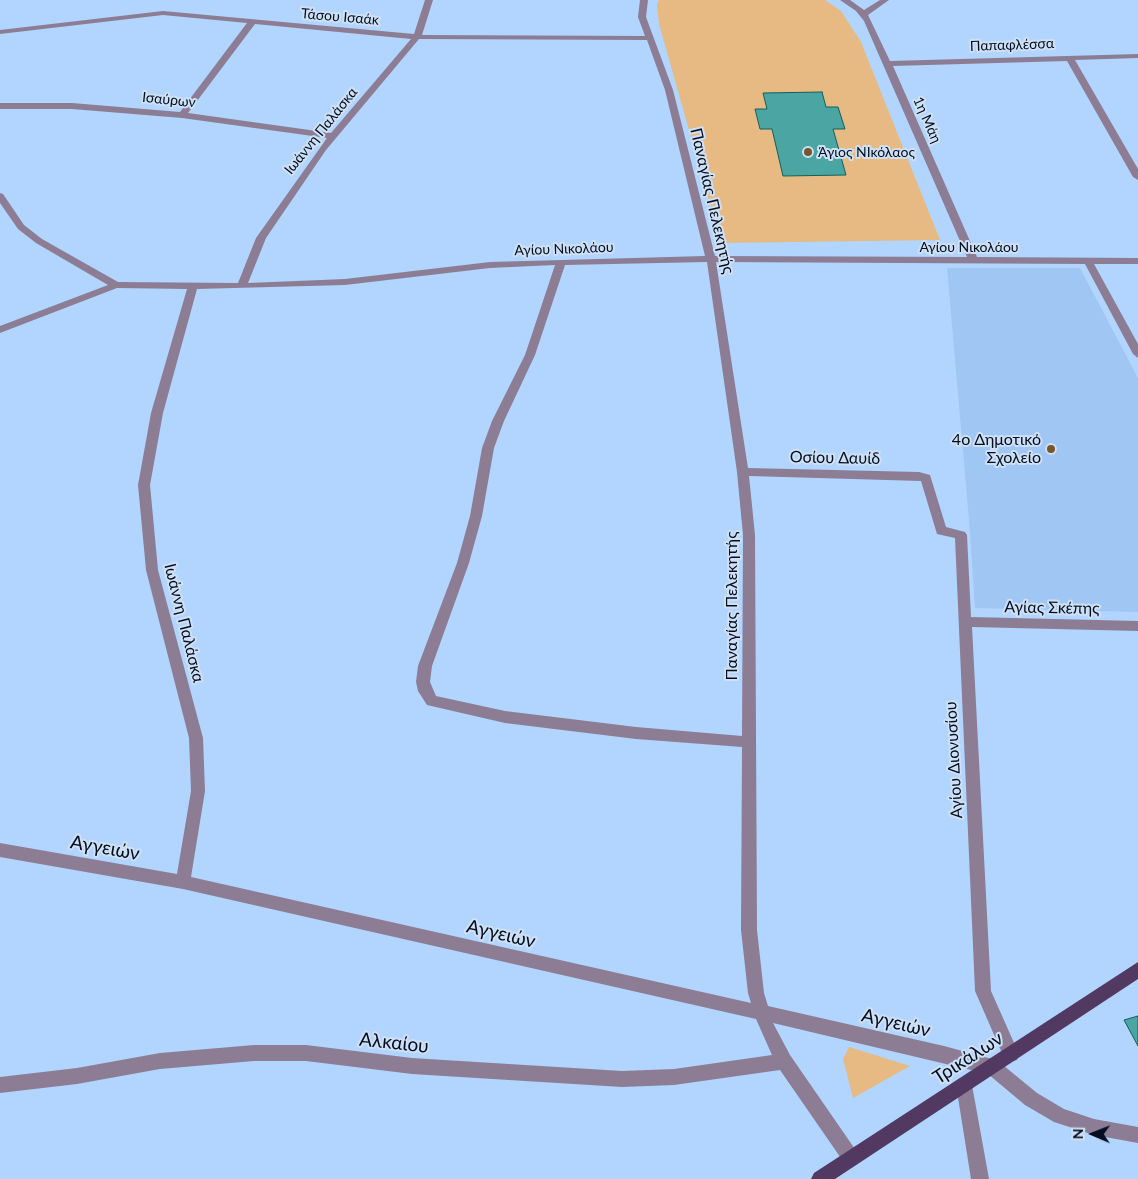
<!DOCTYPE html>
<meta charset="utf-8">
<style>
body{margin:0}
#map{position:relative;width:1138px;height:1179px;overflow:hidden;background:#b1d5fe;font-family:Lato,sans-serif}
canvas{display:block}
.north{position:absolute;left:1068px;top:1109px;width:50px;height:50px;-webkit-text-stroke:4px #cfe0f5;paint-order:stroke;rotate:271deg;font-size:14px;font-weight:700;line-height:20px;text-align:center;color:#010e1f}
.north::after{content:'';display:block;margin:auto;width:18px;height:22px;background:#010e1f;clip-path:polygon(50% 0,100% 100%,50% 72%,0 100%)}
</style>
<div id="map">
<canvas width="1138" height="1179"></canvas>
<div class="north">N</div>
</div>
<script>
const g = document.querySelector('canvas').getContext('2d');
g.lineJoin = 'round';
function fill(path, color) {
  g.fillStyle = color;
  g.fill(path, 'evenodd');
}
function poly(rows) {
  const path = new Path2D();
  for (const r of rows) {
    path.moveTo(r[0], r[1]);
    for (let i = 2; i < r.length; i += 2) path.lineTo(r[i], r[i + 1]);
  }
  return path;
}
function trace(path, color, width, dash) {
  g.strokeStyle = color;
  g.lineWidth = width;
  g.lineCap = dash ? 'butt' : 'round';
  g.setLineDash(dash || []);
  g.stroke(path);
}
function drawText(font, color, halo, rows, align = 'center') {
  g.font = font + ' Lato,sans-serif';
  g.lineWidth = 4;
  g.setLineDash([]);
  g.textBaseline = 'middle';
  g.strokeStyle = halo;
  g.fillStyle = color;
  for (const [text, x, y, turn = 0] of rows) {
    g.save();
    g.translate(x, y);
    g.rotate((+turn || 0) * Math.PI / 180);
    g.textAlign = isNaN(turn) ? turn : align;
    if (halo) g.strokeText(text, 0, 0);
    g.fillText(text, 0, 0);
    g.restore();
  }
}
const built = poly([
 [947,268,1080,268,1138,378,1138,612,975,608,969,520]
]);
const green = poly([
 [659,0,825,0,841,11,861,42,940,240,721,243,659,24,657,5],
 [849,1047,910,1066,853,1098,843,1059]
]);
const building = poly([
 [822,92,826,107,838,107,845,129,833,129,846,175,783,176,772,129,760,129,755,109,767,109,763,93,822,92],
 [1138,1016,1138,1046,1124,1020,1138,1016]
]);
const minor = poly([
 [425,0,433,0,422,35,645,36,638,17,640,0,648,0,646,17,673,90,715,256,967,257,864,21,856,11,840,0,850,0,864,10,880,0,889,0,868,15,890,61,1138,54,1138,58,1075,60,1138,169,1138,180,1133,177,1067,61,893,66,977,257,1138,258,1138,264,1094,264,1138,344,1138,358,1133,354,1085,264,716,262,748,468,919,472,930,475,946,527,965,532,967,535,971,617,1138,621,1138,631,972,627,991,991,1019,1054,1017,1060,1011,1062,1005,1060,975,991,955,538,937,534,921,481,749,476,755,535,757,930,764,993,768,1006,944,1046,992,1059,998,1061,1037,1093,1064,1109,1094,1119,1138,1127,1138,1143,1094,1135,1054,1122,1025,1105,988,1074,773,1023,790,1055,857,1152,860,1158,857,1164,851,1167,845,1164,780,1070,674,1085,622,1087,412,1074,306,1061,254,1061,160,1069,77,1084,0,1093,0,1077,77,1068,160,1053,254,1045,306,1045,412,1058,622,1071,674,1069,772,1055,756,1019,183,889,0,857,0,843,177,874,191,791,189,738,146,570,138,485,151,413,187,289,117,288,0,333,0,326,108,285,36,243,18,229,0,203,0,193,3,194,24,225,42,239,118,282,238,283,256,238,327,138,182,118,72,109,0,109,0,103,72,103,180,112,247,23,163,15,0,34,0,30,163,11,414,34,425,0],
 [255,24,411,39,331,133,188,113,255,24],
 [419,39,647,40,665,90,705,256,490,262,345,279,248,283,266,238,326,150,419,39],
 [707,262,737,472,743,535,742,736,636,727,505,711,436,696,430,682,432,666,469,563,482,516,494,448,504,421,535,355,565,265,707,262],
 [555,265,525,355,492,421,482,448,470,516,457,563,418,666,416,682,418,691,427,705,505,723,636,739,742,747,741,930,748,993,751,1003,191,877,205,791,203,738,158,570,150,485,163,413,197,289,345,285,490,268,555,265],
 [964,1077,970,1079,972,1085,989,1179,971,1179,956,1085,958,1079,964,1077]
]);
const major = poly([
 [1138,962,1138,979,835,1179,811,1179,814,1173,1138,962]
]);
const markers = [
 [808,152,5,"#76562c"],
 [1051,449,5,"#76562c"]
];
const farStreetnames = [
 ["Τάσου Ισαάκ",340,17,5],
 ["Παπαφλέσσα",1012,45,-2],
 ["Ισαύρων",169,100,6],
 ["1η Μάη",927,120,66],
 ["Ιωάννη Παλάσκα",321,131,-51],
 ["Αγίου Νικολάου",969,247],
 ["Αγίου Νικολάου",564,249,-2]
];
const farPoinames = [
 ["Άγιος ΝΙκόλαος",818,152]
];
const streetNames = [
 ["Παναγίας Πελεκητής",712,201,77],
 ["Οσίου Δαυίδ",835,458,1],
 ["Παναγίας Πελεκητής",732,606,-90],
 ["Αγίας Σκέπης",1052,608,1],
 ["Ιωάννη Παλάσκα",184,623,76],
 ["Αγίου Διονυσίου",954,760,-93]
];
const poiNames = [
 ["4ο Δημοτικό",1041,440],
 ["Σχολείο",1041,458]
];
const nearStreetnames = [
 ["Αγγειών",105,848,10],
 ["Αγγειών",501,934,13],
 ["Αγγειών",896,1023,13],
 ["Αλκαίου",394,1043,6],
 ["Τρικάλων",968,1058,-33]
];
fill(built, '#a0c6f4');
fill(green, '#e6ba82');
fill(building, '#4ba6a3');
trace(building, '#125e5c', 1);
fill(minor, '#8c7d95');
fill(major, '#523961');
for (const [x, y, r, color] of markers) {
  const dot = new Path2D();
  dot.arc(x, y, r, 0, 2 * Math.PI);
  g.fillStyle = color;
  g.fill(dot);
  trace(dot, '#cfe0f5', 2);
}
drawText('14px', '#010e1f', '#cfe0f5', farStreetnames);
drawText('14px', '#010e1f', '#cfe0f5', farPoinames, 'left');
drawText('16px', '#010e1f', '#cfe0f5', streetNames);
drawText('16px', '#010e1f', '#cfe0f5', poiNames, 'right');
drawText('19px', '#010e1f', '#cfe0f5', nearStreetnames);
</script>
